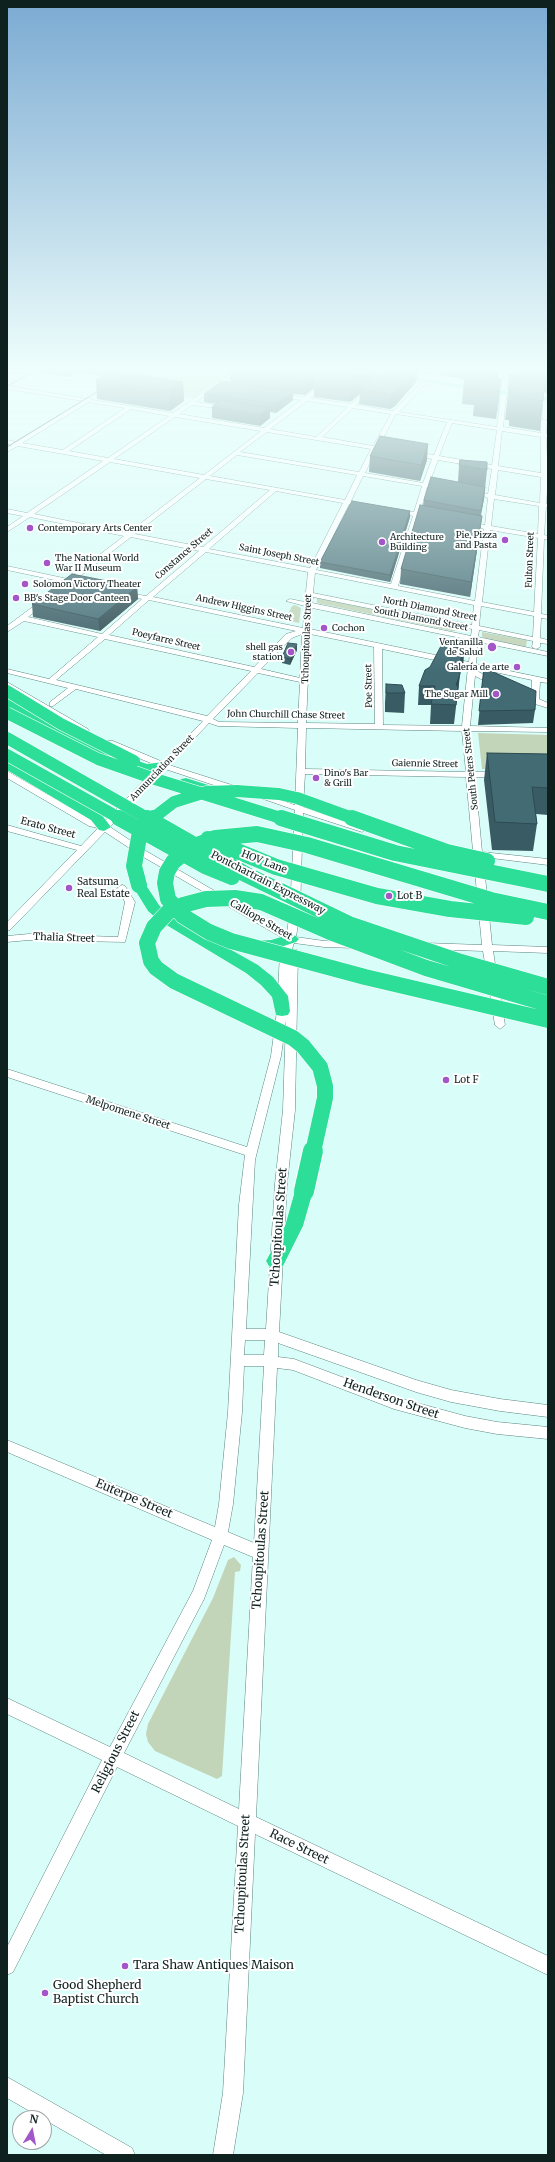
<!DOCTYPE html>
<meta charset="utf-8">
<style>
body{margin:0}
#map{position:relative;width:555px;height:2162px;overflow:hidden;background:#d9fdf8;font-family:Merriweather,serif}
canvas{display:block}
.frame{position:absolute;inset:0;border:8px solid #0f211f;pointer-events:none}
.north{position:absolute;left:12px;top:2110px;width:40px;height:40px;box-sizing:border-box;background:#fff;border:1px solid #9fa6a5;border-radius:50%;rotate:10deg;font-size:11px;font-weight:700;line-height:16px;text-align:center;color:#0f211f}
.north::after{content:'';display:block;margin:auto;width:14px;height:18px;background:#a356c8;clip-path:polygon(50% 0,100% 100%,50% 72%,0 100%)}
</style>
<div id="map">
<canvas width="555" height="2162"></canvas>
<div class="frame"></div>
<div class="north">N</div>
</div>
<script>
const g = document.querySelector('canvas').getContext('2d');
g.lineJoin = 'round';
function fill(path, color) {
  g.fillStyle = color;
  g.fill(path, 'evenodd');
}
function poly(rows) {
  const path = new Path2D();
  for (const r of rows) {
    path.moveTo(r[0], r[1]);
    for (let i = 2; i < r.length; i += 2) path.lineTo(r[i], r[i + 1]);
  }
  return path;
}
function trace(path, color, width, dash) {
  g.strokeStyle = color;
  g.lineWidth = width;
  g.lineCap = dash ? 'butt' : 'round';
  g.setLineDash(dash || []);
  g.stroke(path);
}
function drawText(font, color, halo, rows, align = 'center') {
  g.font = font + ' Merriweather,serif';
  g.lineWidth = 4;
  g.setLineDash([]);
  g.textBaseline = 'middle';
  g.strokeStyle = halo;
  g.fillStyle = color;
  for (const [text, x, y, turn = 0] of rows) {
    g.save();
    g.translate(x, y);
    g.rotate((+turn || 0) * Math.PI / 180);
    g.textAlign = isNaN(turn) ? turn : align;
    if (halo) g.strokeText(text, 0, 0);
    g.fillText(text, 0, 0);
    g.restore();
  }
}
const green = poly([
 [146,370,219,370,232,372,193,398,118,386],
 [317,598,466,628,469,630,452,631,317,603],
 [295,605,301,608,299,623,285,620,292,606],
 [482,632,527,640,526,647,485,639,482,636],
 [478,733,548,735,548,771,482,769],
 [234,1557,241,1565,240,1571,235,1572,222,1776,217,1779,155,1751,148,1742,146,1734,148,1724,213,1598,228,1560]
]);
const minor = poly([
 [31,370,37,370,9,386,87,399,90,397,92,400,173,413,236,370,241,370,196,402,228,407,230,410,192,405,179,414,264,428,301,400,277,396,277,394,304,397,340,370,346,370,310,398,351,404,371,386,373,389,356,405,393,411,434,370,439,370,399,412,497,427,504,370,509,370,503,427,541,433,541,421,544,419,542,418,543,399,548,398,548,418,545,420,547,421,546,434,548,434,548,438,546,437,548,478,546,504,548,504,548,508,546,507,544,535,548,536,548,540,544,539,541,614,548,615,548,619,541,618,540,638,548,640,548,644,540,643,540,647,536,649,532,647,533,641,479,630,478,637,548,652,548,656,478,642,476,664,548,679,548,683,540,682,539,699,548,703,548,708,532,703,519,695,523,693,531,696,532,680,476,668,475,670,500,683,493,685,475,676,470,726,548,728,548,732,470,731,474,772,498,772,502,775,498,778,475,777,482,852,548,859,548,865,483,857,492,945,548,947,548,953,493,951,505,1025,500,1029,495,1025,483,951,425,949,420,946,425,943,482,945,466,777,305,774,303,807,366,829,362,832,359,831,303,813,300,911,296,937,324,941,356,942,361,945,356,948,324,947,294,943,292,949,297,950,298,952,295,1110,287,1184,279,1332,416,1380,451,1390,500,1399,548,1405,548,1417,500,1411,451,1402,416,1392,278,1343,278,1357,294,1359,395,1397,465,1416,497,1422,548,1427,548,1439,497,1434,465,1428,394,1409,293,1370,277,1368,256,1817,548,1956,548,1975,255,1834,243,2093,233,2155,213,2155,223,2093,238,1826,117,1767,13,1972,7,1975,7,1947,102,1760,7,1714,7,1698,110,1747,193,1591,212,1540,7,1452,7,1440,215,1527,219,1504,228,1412,239,1205,245,1155,7,1077,7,1069,247,1147,271,1056,277,1011,280,953,286,940,140,855,105,832,10,930,7,931,7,922,77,850,7,831,7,825,81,846,98,828,89,826,7,778,7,771,95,822,102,824,158,766,107,745,107,741,113,741,163,762,203,721,76,689,53,706,50,706,50,702,68,688,7,673,7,669,49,679,98,637,24,621,7,632,7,626,42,600,48,601,28,617,102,634,142,599,122,594,122,592,146,596,199,551,131,537,75,580,80,583,77,585,71,584,66,586,63,584,64,582,7,570,7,566,68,579,124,536,30,517,7,532,7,527,23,516,7,513,7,509,27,513,103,461,18,446,7,452,7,448,12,445,7,444,7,440,16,442,83,401,7,389,7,383,31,370],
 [307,401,348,407,316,437,270,429,307,401],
 [89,402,125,408,63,450,22,443,89,402],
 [353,408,391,414,373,446,322,437,353,408],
 [131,409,169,416,108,458,69,451,131,409],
 [396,414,447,422,434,455,414,452,411,454,432,459,423,483,365,473,376,450,384,449,378,447,396,414],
 [175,417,261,431,204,475,114,459,175,417],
 [452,423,497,430,492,465,439,456,452,423],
 [502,431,541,437,541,473,498,466,502,431],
 [267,432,371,449,359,472,240,452,267,432],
 [237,455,357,475,345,500,210,476,237,455],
 [438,460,492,469,488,494,484,493,481,495,488,498,485,525,480,524,477,526,484,529,475,601,398,586,419,517,431,519,434,517,420,513,427,487,443,490,446,488,429,484,438,460],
 [110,462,200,478,128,533,34,514,110,462],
 [498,470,541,477,540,503,495,495,498,470],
 [363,476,422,486,414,512,397,509,394,511,413,516,391,584,316,570,349,504,356,503,351,501,363,476],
 [206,479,270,490,203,547,135,534,206,479],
 [276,491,343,503,310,568,209,549,276,491],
 [494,499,539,506,538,534,491,526,494,499],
 [490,530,538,538,534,612,482,602,490,530],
 [206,552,308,572,306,592,305,594,305,602,290,599,286,601,305,606,303,628,153,597,206,552],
 [315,573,474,605,472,625,313,593,315,573],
 [313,597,472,629,471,636,312,603,313,597],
 [149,600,296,631,286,634,254,667,109,635,149,600],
 [481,606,534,616,533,637,479,626,481,606],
 [312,608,471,640,469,662,310,629,312,608],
 [302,634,300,678,261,669,292,638,302,634],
 [310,634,374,647,375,724,306,723,310,634],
 [105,639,251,671,207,716,56,680,105,639],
 [382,649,468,667,462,726,383,725,382,649],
 [258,673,300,682,298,723,219,722,213,719,258,673],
 [209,723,218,726,298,728,295,805,256,792,252,795,295,810,290,911,287,933,146,851,110,827,165,769,235,792,241,792,241,788,169,765,209,723],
 [306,728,462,731,466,772,305,769,306,728],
 [286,1020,283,1110,275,1184,266,1329,246,1329,255,1160,281,1056,286,1020],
 [245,1340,265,1340,264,1355,244,1355,245,1340],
 [244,1366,264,1366,254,1543,228,1532,233,1504,242,1412,244,1366],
 [224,1545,253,1557,239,1809,124,1753,204,1599,224,1545],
 [135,370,141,370,122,382,118,382,118,380,135,370],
 [7,682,88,729,89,731,85,733,82,733,7,687,7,682],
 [122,885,125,886,135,902,125,942,29,940,7,942,7,936,29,934,118,937,125,902,117,888,122,885],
 [7,2077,132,2148,135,2155,106,2155,7,2098,7,2077]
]);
const major = poly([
 [347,370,361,370,548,397,548,401,347,370]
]);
const highway = poly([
 [7,698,109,751,147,764,164,762,170,766,164,770,146,772,99,757,7,707,7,698],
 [7,761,101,814,111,827,104,831,99,830,91,820,7,770,7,761],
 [186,778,221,789,223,792,216,796,181,785,179,782,181,779,186,778],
 [139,881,144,882,159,905,168,914,258,965,273,977,288,996,290,1011,288,1015,282,1016,276,1015,272,997,261,985,246,973,158,920,148,911,132,885,134,882,139,881],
 [291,934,296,936,299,939,296,942,272,950,252,951,247,949,244,946,247,943,252,941,271,940,291,934],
 [304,1184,311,1186,313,1191,303,1226,283,1266,276,1269,269,1266,266,1261,285,1226,295,1191,297,1186,304,1184]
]);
const tram = poly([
 [119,379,134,370],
 [7,386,36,370],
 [7,447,105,387]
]);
const highwayBridgeFar2 = poly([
 [7,691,61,724,134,761],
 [7,713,98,759,155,779,284,819],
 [7,738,149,819],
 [7,755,121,819],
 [152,819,174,802,206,792,237,791,279,794,297,798,355,819]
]);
const highwayBridgeFar1 = poly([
 [119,818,205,866,232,877],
 [147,818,247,875,349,924,461,962,548,987],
 [281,818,395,853,548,884],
 [352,818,447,852,487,861],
 [208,839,276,867,377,896,450,909,526,917],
 [139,885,134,866,139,837,146,823,153,818],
 [548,912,491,900,307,845,257,834,215,838,190,848,173,862,167,872,165,883,168,899,183,916,209,932,231,941,365,977,548,1020],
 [313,1152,325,1098,325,1086,320,1067,303,1046,293,1038,174,981,156,968,151,961,147,943,154,927,168,912,183,905,206,899,235,898,261,902,330,932,426,968,548,1004]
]);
const highwayBridge = poly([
 [304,1191,313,1151]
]);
const wall = poly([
 [37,370,126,370,122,372,183,382,184,401,170,411,97,399,96,380,102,376,77,372,67,377,38,372],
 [230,370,376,370,376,374,381,370,417,370,416,382,395,406,390,409,359,404,360,394,350,402,314,397,314,388,305,395,293,394,293,400,276,413,270,412,270,418,260,426,212,418,212,407,217,404,204,402,204,394,230,382],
 [440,370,499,370,498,380,501,379,496,419,473,416,474,405,462,404,464,379,439,375],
 [548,370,548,394,544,392,540,431,509,426,509,420,505,420,510,375],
 [370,456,427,460,420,481,369,472],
 [459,465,487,470,484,499,481,515,482,516,480,530,470,597,400,584,401,569,423,505,424,500,458,482],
 [410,511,410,517,390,582,320,568,320,562],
 [137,587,138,599,100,631,33,617,32,604],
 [548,616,548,638,547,638],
 [464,649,463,667,460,672,454,724,430,724,431,705,418,705,419,686],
 [297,650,290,665,282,663,282,657],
 [484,668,535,710,533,723,478,725],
 [386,684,405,693,404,713,385,712,385,703],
 [487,753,548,754,548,815,536,814,537,824,533,851,492,850,484,780]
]);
const shadedWall = poly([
 [66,370,77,370,77,372,67,377],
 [113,370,126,370,114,378],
 [355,370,376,370,375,379,360,389,360,394,350,402,352,373],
 [415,370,417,370,416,382,395,406,390,409,391,394],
 [497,370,498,370,496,390,493,389,495,377],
 [314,373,314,388,305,395,305,380],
 [501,379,498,408,496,419,499,390],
 [183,382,184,401,170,411,169,391],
 [293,392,293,400,276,413,276,404],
 [270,408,270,418,260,426,260,415],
 [428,444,427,460,420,481,421,465],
 [485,487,484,499,479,522,481,511],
 [410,511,410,517,390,582,390,575],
 [482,516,480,530,470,597,471,582],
 [137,587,138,599,100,631,98,619],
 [297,644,297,650,290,665,290,659],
 [464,649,463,667,459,673,461,654],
 [460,674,458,693,457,696,454,724,457,697,456,685]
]);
const building = poly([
 [112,370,183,382,169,391,96,380,112,370],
 [240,370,314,370,314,373,305,380,240,370],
 [331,370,355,370,352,373,331,370],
 [381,370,415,370,396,391,391,394,360,389,381,370],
 [467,370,497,370,495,377,465,375,467,370],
 [515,370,531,370,545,372,543,401,512,396,513,390,509,390,510,375,514,374,515,370],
 [532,370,548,370,548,377,545,375,545,372,532,370],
 [501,379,499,390,476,387,501,379],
 [222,381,293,392,276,404,204,394,222,381],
 [221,400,270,408,260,415,212,407,221,400],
 [380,436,428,444,421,465,370,456,380,436],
 [460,460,487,462,487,470,459,465,460,460],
 [431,477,485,487,481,511,424,500,431,477],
 [352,501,410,511,390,575,320,562,352,501],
 [420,505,482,516,471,582,401,569,420,505],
 [72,574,137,587,98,619,32,604,72,574],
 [288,643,297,644,290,659,282,657,288,643],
 [442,644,464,649,461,654,460,674,456,685,458,686,456,705,431,704,435,686,419,686,425,670,430,667,442,644],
 [484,668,536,691,535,710,479,711,484,668],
 [386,684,402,685,405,693,386,693,386,684],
 [487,753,548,754,548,788,532,787,537,824,495,822,487,753]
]);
const markers = [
 [30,528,4,"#a356c8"],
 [505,540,4,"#a356c8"],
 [382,542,4,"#a356c8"],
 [47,563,4,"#a356c8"],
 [25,584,4,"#a356c8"],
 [16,598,4,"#a356c8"],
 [324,628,4,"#a356c8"],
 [492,647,5,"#a356c8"],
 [291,652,4,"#a356c8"],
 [517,667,4,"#a356c8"],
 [496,694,4,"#a356c8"],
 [316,778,4,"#a356c8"],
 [69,888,4,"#a356c8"],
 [389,896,4,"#a356c8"],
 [446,1080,4,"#a356c8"],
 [125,1966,4,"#a356c8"],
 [45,1993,4,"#a356c8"]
];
const farPoinames = [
 ["Contemporary Arts Center",38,528],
 ["Pie, Pizza",497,535,"right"],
 ["and Pasta",497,545,"right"],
 ["Architecture",390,537],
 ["Building",390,547],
 ["The National World",55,558],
 ["War II Museum",55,568],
 ["Solomon Victory Theater",33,584],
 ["BB's Stage Door Canteen",24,598],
 ["Cochon",332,628],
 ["Ventanilla",483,642,"right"],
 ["de Salud",483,652,"right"],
 ["shell gas",283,647,"right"],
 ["station",283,657,"right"],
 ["Galería de arte",509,667,"right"],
 ["The Sugar Mill",488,694,"right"],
 ["Dino's Bar",324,773],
 ["& Grill",324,783]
];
const farStreetnames = [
 ["Constance Street",184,554,-41],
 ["Saint Joseph Street",279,555,11],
 ["Fulton Street",530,560,-88],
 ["Andrew Higgins Street",244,608,12],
 ["North Diamond Street",430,609,11],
 ["South Diamond Street",421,619,11],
 ["Tchoupitoulas Street",307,639,-88],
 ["Poeyfarre Street",166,640,13],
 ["Poe Street",369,686,-91],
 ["John Churchill Chase Street",286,715,1],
 ["Gaiennie Street",425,764,1],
 ["Annunciation Street",162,768,-46],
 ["South Peters Street",471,769,-96]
];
const streetNames = [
 ["Erato Street",48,828,15],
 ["HOV Lane",264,862,21],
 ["Pontchartrain Expressway",268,883,27],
 ["Calliope Street",261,920,30],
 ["Thalia Street",64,938,2],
 ["Melpomene Street",128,1113,18]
];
const poiNames = [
 ["Satsuma",77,882],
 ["Real Estate",77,894],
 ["Lot B",397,896],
 ["Lot F",454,1080]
];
const nearStreetnames = [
 ["Tchoupitoulas Street",279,1227,-86],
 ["Henderson Street",391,1399,19],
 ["Euterpe Street",134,1499,23],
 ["Tchoupitoulas Street",261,1550,-86],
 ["Religious Street",116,1752,-63],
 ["Race Street",299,1847,26],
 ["Tchoupitoulas Street",243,1874,-87]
];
const nearPoinames = [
 ["Tara Shaw Antiques Maison",133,1966],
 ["Good Shepherd",53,1986],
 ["Baptist Church",53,2000]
];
fill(green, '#c2d5b9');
trace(minor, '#5b8580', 1);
trace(major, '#fff', 2);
trace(highway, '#fff', 1);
fill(minor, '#fff');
fill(major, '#81ebc2');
fill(highway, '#2dde99');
trace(tram, '#445a58', 1);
trace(highwayBridgeFar2, '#fff', 13, []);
trace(highwayBridgeFar1, '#fff', 17, []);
trace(highwayBridge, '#fff', 22, []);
trace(highwayBridgeFar2, '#2dde99', 12);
trace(highwayBridgeFar1, '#2dde99', 16);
trace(highwayBridge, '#2dde99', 20);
fill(wall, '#395c64');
fill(shadedWall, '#2e4b51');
fill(building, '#426b74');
trace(building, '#2e4b51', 1);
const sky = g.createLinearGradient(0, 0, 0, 672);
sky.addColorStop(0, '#7baad2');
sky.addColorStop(0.55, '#eefefc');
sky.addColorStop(1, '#eefefc00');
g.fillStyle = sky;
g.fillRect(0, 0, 555, 672);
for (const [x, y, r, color] of markers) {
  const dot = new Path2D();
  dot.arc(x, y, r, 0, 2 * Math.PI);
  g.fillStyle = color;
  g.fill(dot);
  trace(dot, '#fff', 1.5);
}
drawText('9px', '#0f211f', '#fff', farPoinames, 'left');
drawText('9px', '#0f211f', '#fff', farStreetnames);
drawText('10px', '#0f211f', '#fff', streetNames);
drawText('10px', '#0f211f', '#fff', poiNames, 'left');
drawText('12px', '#0f211f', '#fff', nearStreetnames);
drawText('12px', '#0f211f', '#fff', nearPoinames, 'left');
</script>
